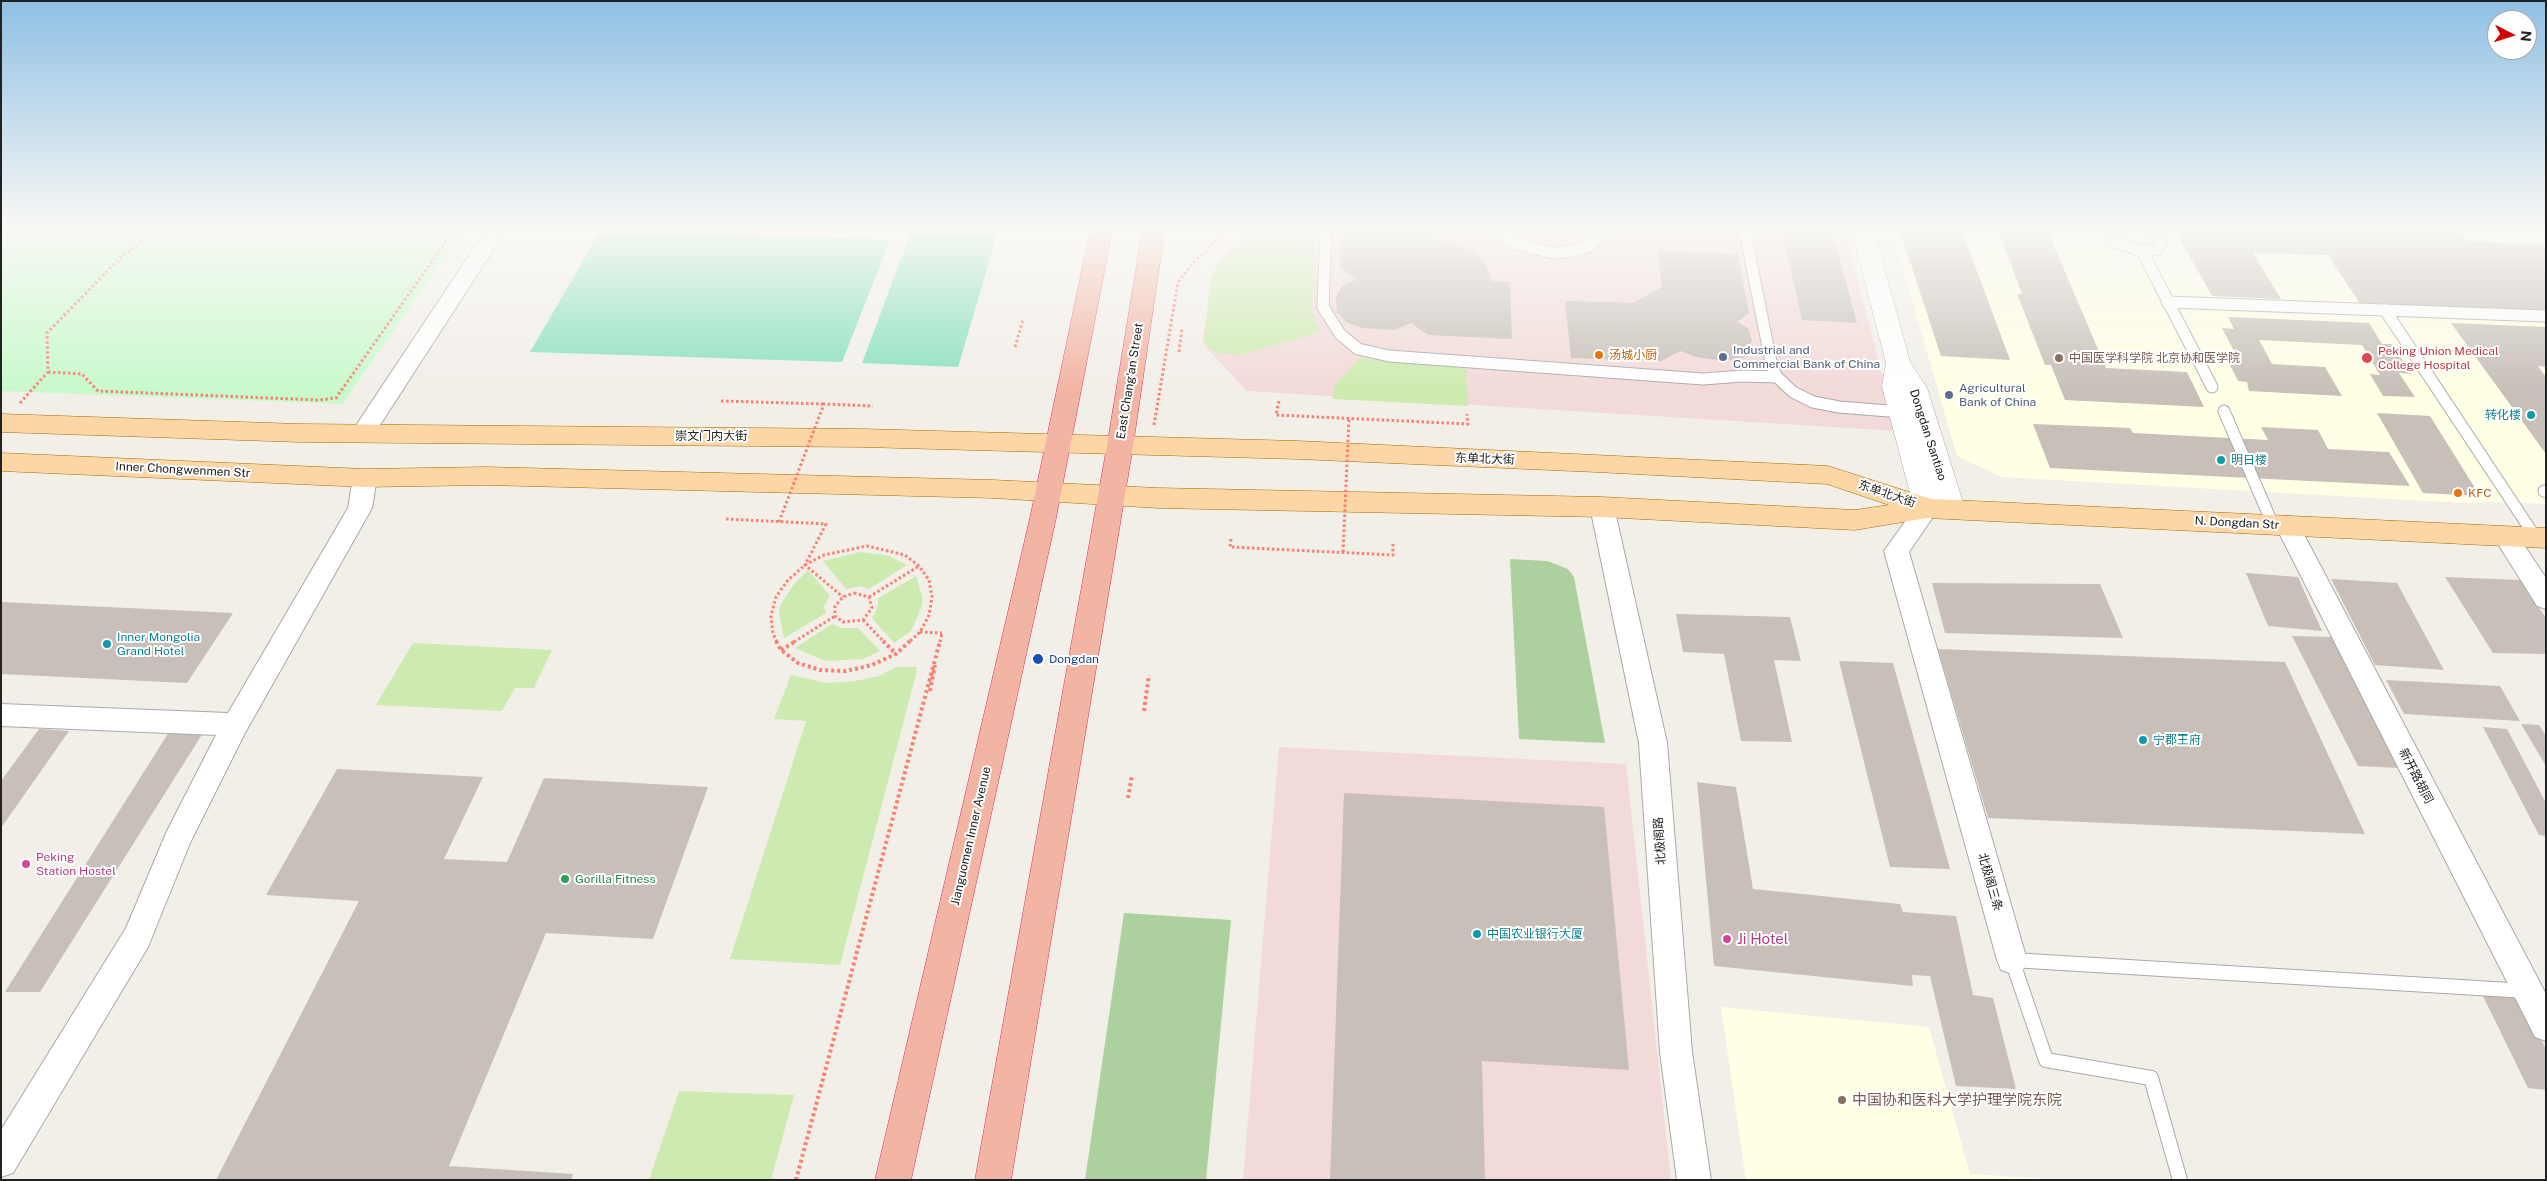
<!DOCTYPE html>
<meta charset="utf-8">
<style>
body{margin:0}
#map{position:relative;width:2547px;height:1181px;overflow:hidden;background:#f2efe9;font-family:"Public Sans",sans-serif}
canvas{display:block}
.frame{position:absolute;inset:0;border:2px solid #222;pointer-events:none}
.north{position:absolute;left:2487px;top:10px;width:50px;height:50px;box-sizing:border-box;background:#fff;border:1px solid #a7a7a7;border-radius:50%;rotate:95deg;font-size:14px;font-weight:700;line-height:20px;text-align:center;color:#222}
.north::after{content:'';display:block;margin:auto;width:18px;height:22px;background:#d40000;clip-path:polygon(50% 0,100% 100%,50% 72%,0 100%)}
</style>
<div id="map">
<canvas width="2547" height="1181"></canvas>
<div class="frame"></div>
<div class="north">N</div>
</div>
<script>
const g = document.querySelector('canvas').getContext('2d');
g.lineJoin = 'round';
function fill(path, color) {
  g.fillStyle = color;
  g.fill(path, 'evenodd');
}
function poly(rows) {
  const path = new Path2D();
  for (const r of rows) {
    path.moveTo(r[0], r[1]);
    for (let i = 2; i < r.length; i += 2) path.lineTo(r[i], r[i + 1]);
  }
  return path;
}
function trace(path, color, width, dash) {
  g.strokeStyle = color;
  g.lineWidth = width;
  g.lineCap = dash ? 'butt' : 'round';
  g.setLineDash(dash || []);
  g.stroke(path);
}
function drawText(font, color, halo, rows, align = 'center') {
  g.font = font + ' "Public Sans","Noto Sans SC",sans-serif';
  g.lineWidth = 4;
  g.setLineDash([]);
  g.textBaseline = 'middle';
  g.strokeStyle = halo;
  g.fillStyle = color;
  for (const [text, x, y, turn = 0] of rows) {
    g.save();
    g.translate(x, y);
    g.rotate((+turn || 0) * Math.PI / 180);
    g.textAlign = isNaN(turn) ? turn : align;
    if (halo) g.strokeText(text, 0, 0);
    g.fillText(text, 0, 0);
    g.restore();
  }
}
const commercial = poly([
 [1246,227,1844,227,1897,431,1247,391,1202,343,1216,265],
 [1279,747,1626,764,1671,1180,1243,1180]
]);
const education = poly([
 [1891,227,2546,227,2546,504,2497,502,2463,503,2002,477,1957,456],
 [1721,1007,1929,1027,1970,1174,2067,1180,1746,1180]
]);
const grass = poly([
 [1256,227,1304,227,1315,231,1312,311,1320,332,1239,355,1219,353,1210,349,1204,341,1211,275],
 [1359,358,1466,368,1468,406,1333,399,1335,385],
 [860,552,887,555,907,565,869,589,860,586,846,589,823,561],
 [808,570,830,596,824,606,826,613,784,638,779,614,780,605,795,583],
 [916,576,923,600,919,613,911,631,894,643,872,618,878,606,878,598],
 [832,624,841,628,858,628,880,651,863,659,826,661,795,648],
 [413,643,552,650,534,688,515,688,502,711,376,705],
 [896,667,917,667,916,674,840,965,730,959,806,721,774,719,791,675,826,683,855,681,879,676],
 [679,1091,794,1095,771,1180,649,1180]
]);
const forest = poly([
 [1510,559,1547,561,1568,569,1574,577,1605,743,1519,739],
 [1124,913,1231,920,1206,1180,1085,1180]
]);
const park = poly([
 [1,227,466,227,342,404,1,391]
]);
const pitch = poly([
 [913,227,999,229,958,367,862,363],
 [602,228,890,240,842,362,530,352]
]);
const building = poly([
 [1341,227,1434,227,1432,239,1461,245,1479,255,1489,270,1491,281,1510,282,1512,339,1428,335,1411,323,1395,330,1362,328,1346,322,1337,312,1336,297,1342,286,1356,279,1340,268],
 [1781,227,1831,227,1857,323,1802,320],
 [1997,227,2046,227,2106,368,2187,372,2204,407,2065,400,2051,365,2045,365,2017,294,2022,294],
 [2173,227,2456,227,2467,241,2541,244,2546,249,2546,312,2361,305,2328,255,2253,253,2281,299,2212,296],
 [1899,228,1962,231,2010,360,1941,356],
 [1657,250,1738,254,1749,313,1737,322,1748,328,1752,341,1745,357,1724,361,1696,357,1680,351,1661,361,1571,358,1565,301,1633,303,1662,287],
 [2228,317,2369,323,2382,344,2392,344,2411,374,2399,373,2415,397,2383,396,2370,374,2380,375,2362,345,2259,340,2272,364,2325,367,2342,396,2249,391,2247,382,2238,381,2228,361,2240,362,2222,328,2234,329],
 [2451,323,2546,327,2546,367,2538,366,2546,377,2546,454],
 [2377,413,2430,416,2480,496,2423,493],
 [2033,424,2130,428,2133,433,2268,440,2261,427,2318,430,2328,449,2389,452,2410,486,2050,468],
 [2246,573,2298,577,2322,631,2268,626],
 [2445,577,2520,580,2546,618,2546,654,2493,653],
 [2331,579,2397,583,2444,670,2375,665],
 [1932,583,2100,584,2123,638,1945,633],
 [1,602,233,613,187,683,1,674],
 [1676,614,1790,617,1801,661,1774,660,1792,742,1741,741,1724,654,1683,652],
 [2292,636,2331,637,2400,768,2358,766],
 [1938,649,2285,662,2365,834,1988,818],
 [1839,661,1893,663,1950,869,1890,867],
 [2386,680,2500,686,2520,721,2404,714],
 [2521,724,2539,725,2546,736,2546,766],
 [2483,727,2507,729,2546,803,2546,836,2539,835],
 [39,729,69,731,1,828,1,781],
 [169,732,203,733,40,992,5,992],
 [337,769,483,777,444,859,507,862,544,778,708,787,653,939,546,933,449,1166,573,1174,571,1180,216,1180,359,901,266,895],
 [1697,782,1736,787,1753,889,1900,904,1903,912,1956,916,1973,995,1993,998,2016,1089,1956,1086,1930,976,1912,975,1913,986,1714,966],
 [1344,793,1604,807,1629,1070,1482,1061,1485,1180,1330,1180],
 [2482,994,2519,996,2546,1049,2546,1090,2528,1088]
]);
const pathFar1 = poly([
 [1015,347,1023,320],
 [1179,352,1182,327],
 [48,372,82,374,98,391,318,400,336,398,456,227],
 [721,401,824,404],
 [1279,401,1276,415,1468,424,1467,414],
 [20,403,48,372,47,333,120,258,152,234,166,227],
 [1154,425,1178,282,1193,263,1230,227],
 [726,519,826,524,805,565,843,597],
 [1231,539,1230,547,1393,555,1393,544],
 [854,593,869,597,872,608,863,620,843,622,835,616,835,606,843,597,854,593],
 [869,597,919,566],
 [863,620,884,642],
 [920,632,942,633],
 [777,642,773,634,771,616,776,597,788,580,805,565,824,555,867,546,905,555,919,566,929,580,932,597,929,615,920,632,909,642],
 [794,642,835,616],
 [940,642,942,633]
]);
const path = poly([
 [776,641,781,650,798,663,820,670,846,671,872,665,896,654,910,641],
 [883,641,896,654],
 [781,650,796,641],
 [930,691,935,665],
 [1144,711,1149,675],
 [1128,798,1132,775],
 [796,1180,940,641]
]);
const serviceFar1 = poly([
 [1326,227,1323,307,1340,334,1358,349,1389,356,1703,379,1742,376,1777,377],
 [1496,227,1502,235,1516,244,1553,253,1573,251,1589,246,1601,237,1607,227],
 [1744,227,1772,367,1777,377,1793,392,1813,402,1839,407,1901,412],
 [2110,227,2109,232,2116,242,2142,251,2157,249,2162,242,2157,232,2150,227],
 [2142,251,2212,387],
 [2167,302,2546,316],
 [2385,310,2536,538],
 [2224,411,2273,525],
 [2544,491,2546,492]
]);
const service = poly([
 [2180,1180,2151,1078,2046,1060,2012,960,2527,991]
]);
const minor = poly([
 [488,227,508,227,371,439,363,441,355,439,352,433,355,427,488,227],
 [365,470,373,472,377,478,372,508,245,733,190,843,148,947,13,1173,1,1177,1,1130,126,928,167,831,216,735,1,726,1,704,228,713,348,508,353,478,357,472,365,470],
 [1602,498,1610,501,1614,507,1667,743,1692,1052,1711,1180,1677,1180,1660,1052,1639,743,1590,507,1594,501,1602,498],
 [1927,499,1935,502,1939,508,1909,552,2027,960,2023,970,2012,974,2001,970,1997,960,1884,551,1919,502,1927,499],
 [2287,516,2296,519,2299,525,2546,994,2546,1041,2535,1037,2275,525,2278,519,2287,516],
 [2505,527,2514,530,2546,578,2546,609,2537,606,2493,536,2496,530,2505,527]
]);
const tertiary = poly([
 [1851,227,1873,227,1910,362,1927,388,1965,509,1961,516,1952,519,1943,516,1939,510,1936,515,1927,518,1918,515,1914,508,1882,387,1886,363,1851,227]
]);
const primary = poly([
 [1,414,300,424,863,429,1298,441,1828,466,1931,499,2546,528,2546,548,1927,518,1855,530,1602,517,1158,508,993,498,486,485,365,487,1,471,1,453,365,469,486,467,993,480,1158,488,1602,497,1855,510,1889,505,1827,484,1596,472,1298,459,863,447,300,442,1,432,1,414]
]);
const trunk = poly([
 [1091,227,1113,227,1056,518,911,1180,875,1180,1030,518,1091,227],
 [1143,227,1165,227,1133,446,1011,1180,975,1180,1107,446,1143,227]
]);
const pathBridge = poly([
 [779,522,824,404,873,406],
 [1343,552,1349,418]
]);
const markers = [
 [1599,355,5,"#e8710a"],
 [1723,357,5,"#5c6f8a"],
 [2059,358,5,"#8d6e63"],
 [2367,358,6,"#e0444e"],
 [1949,395,5,"#5c6f8a"],
 [2531,415,5,"#0f9aa8"],
 [2221,460,5,"#0f9aa8"],
 [2458,493,5,"#e8710a"],
 [107,644,5,"#0f9aa8"],
 [1038,659,6,"#1a4fb4"],
 [2143,740,5,"#0f9aa8"],
 [26,864,5,"#d1479c"],
 [565,879,5,"#2e9e5b"],
 [1477,934,5,"#0f9aa8"],
 [1727,939,5,"#d1479c"],
 [1842,1100,5,"#8d6e63"]
];
const serviceNames = [
 ["Industrial and",1733,350],
 ["Commercial Bank of China",1733,364],
 ["Agricultural",1959,388],
 ["Bank of China",1959,402]
];
const healthNames = [
 ["Peking Union Medical",2378,351],
 ["College Hospital",2378,365]
];
const foodNames = [
 ["汤城小厨",1609,355],
 ["KFC",2468,493]
];
const educationNames = [
 ["中国医学科学院 北京协和医学院",2069,358]
];
const streetNames = [
 ["East Chang'an Street",1130,381,-81],
 ["Dongdan Santiao",1928,435,72],
 ["崇文门内大街",711,436],
 ["东单北大街",1485,459,2],
 ["Inner Chongwenmen Str",183,470,3],
 ["东单北大街",1887,494,19],
 ["N. Dongdan Str",2237,523,3],
 ["新开路胡同",2416,776,63],
 ["Jianguomen Inner Avenue",971,836,-77],
 ["北极阁路",1660,841,-94],
 ["北极阁三条",1990,882,74]
];
const cultureNames = [
 ["转化楼",2521,415,"right"],
 ["明日楼",2231,460],
 ["Inner Mongolia",117,637],
 ["Grand Hotel",117,651],
 ["宁郡王府",2153,740],
 ["中国农业银行大厦",1487,934]
];
const transitNames = [
 ["Dongdan",1049,659]
];
const hotelNames = [
 ["Peking",36,857],
 ["Station Hostel",36,871]
];
const leisureNames = [
 ["Gorilla Fitness",575,879]
];
const nearHotelnames = [
 ["Ji Hotel",1737,939]
];
const nearEducationnames = [
 ["中国协和医科大学护理学院东院",1852,1100]
];
fill(commercial, '#f2dad9');
fill(education, '#ffffe5');
fill(grass, '#cdebb0');
fill(forest, '#add19e');
fill(park, '#c8facc');
fill(pitch, '#88e0be');
fill(building, '#c7bfb8');
trace(serviceFar1, '#a9a9a9', 13);
trace(service, '#a9a9a9', 16);
trace(minor, '#a9a9a9', 2);
trace(tertiary, '#a9a9a9', 1);
trace(primary, '#a06b00', 1);
trace(trunk, '#dc2a67', 1);
trace(pathFar1, '#fa8072', 3, [2.5, 2.5]);
trace(path, '#fa8072', 4, [3, 3]);
trace(serviceFar1, '#fff', 11);
trace(service, '#fff', 14);
fill(minor, '#fff');
fill(tertiary, '#fff');
fill(primary, '#fcd6a4');
fill(trunk, '#f2b4a3');
trace(pathBridge, '#fa8072', 3, [2.5, 2.5]);
const sky = g.createLinearGradient(0, 0, 0, 392);
sky.addColorStop(0, '#8fc0e4');
sky.addColorStop(0.58, '#f9f8f5');
sky.addColorStop(1, '#f9f8f500');
g.fillStyle = sky;
g.fillRect(0, 0, 2547, 392);
for (const [x, y, r, color] of markers) {
  const dot = new Path2D();
  dot.arc(x, y, r, 0, 2 * Math.PI);
  g.fillStyle = color;
  g.fill(dot);
  trace(dot, '#fff', 2);
}
drawText('12px', '#4e5e75', '#fff', serviceNames, 'left');
drawText('12px', '#be3a42', '#fff', healthNames, 'left');
drawText('12px', '#c56008', '#fff', foodNames, 'left');
drawText('12px', '#785e54', '#fff', educationNames, 'left');
drawText('12px', '#222', '#fff', streetNames);
drawText('12px', '#0d838f', '#fff', cultureNames, 'left');
drawText('12px', '#164399', '#fff', transitNames, 'left');
drawText('12px', '#b23c85', '#fff', hotelNames, 'left');
drawText('12px', '#27864d', '#fff', leisureNames, 'left');
drawText('15px', '#b23c85', '#fff', nearHotelnames, 'left');
drawText('15px', '#785e54', '#fff', nearEducationnames, 'left');
</script>
